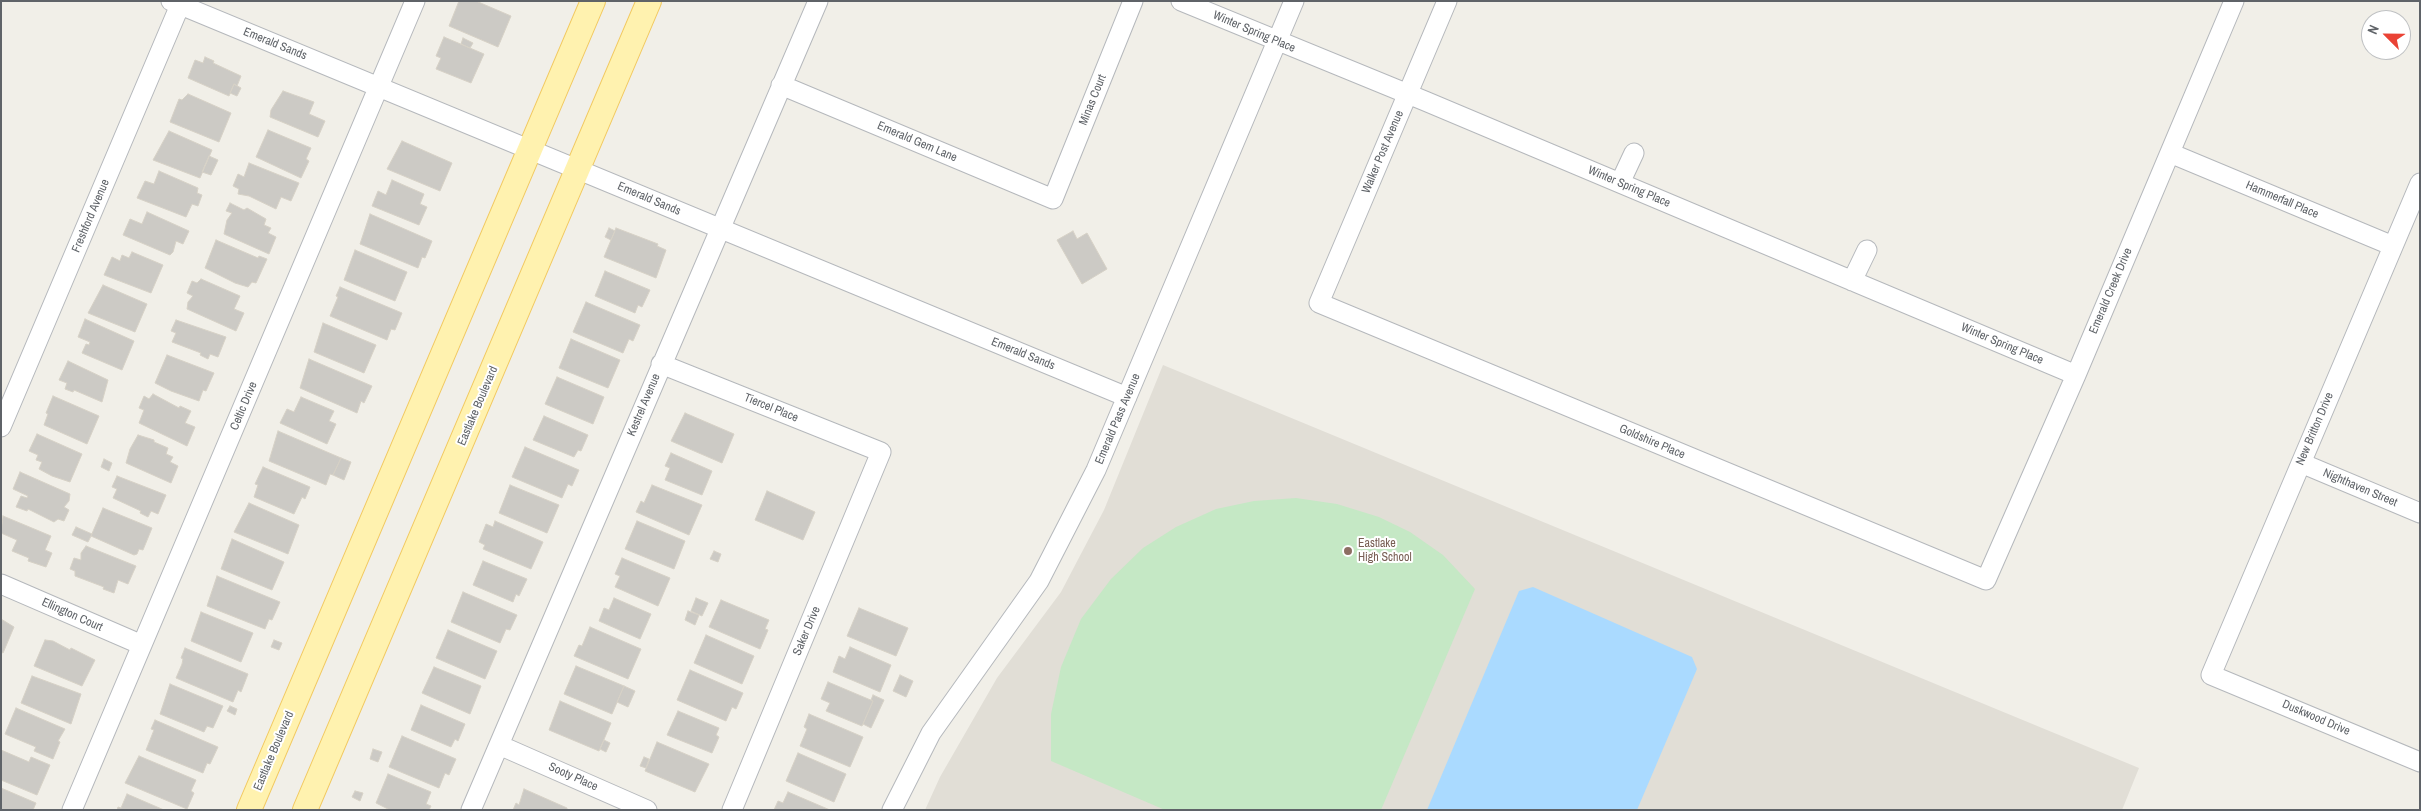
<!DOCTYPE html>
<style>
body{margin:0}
#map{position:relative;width:2421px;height:811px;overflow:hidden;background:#f1efe8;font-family:"Archivo Narrow",sans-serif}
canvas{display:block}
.frame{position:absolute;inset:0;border:2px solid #5f6368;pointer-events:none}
.north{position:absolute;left:2361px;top:10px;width:50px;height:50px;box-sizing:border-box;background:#fff;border:1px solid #bfc1c3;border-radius:50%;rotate:293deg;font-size:14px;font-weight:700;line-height:20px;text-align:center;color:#5f6368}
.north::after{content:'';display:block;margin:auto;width:18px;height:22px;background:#ea4335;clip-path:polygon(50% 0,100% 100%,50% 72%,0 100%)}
</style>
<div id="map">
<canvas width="2421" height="811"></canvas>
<div class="frame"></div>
<div class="north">N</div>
</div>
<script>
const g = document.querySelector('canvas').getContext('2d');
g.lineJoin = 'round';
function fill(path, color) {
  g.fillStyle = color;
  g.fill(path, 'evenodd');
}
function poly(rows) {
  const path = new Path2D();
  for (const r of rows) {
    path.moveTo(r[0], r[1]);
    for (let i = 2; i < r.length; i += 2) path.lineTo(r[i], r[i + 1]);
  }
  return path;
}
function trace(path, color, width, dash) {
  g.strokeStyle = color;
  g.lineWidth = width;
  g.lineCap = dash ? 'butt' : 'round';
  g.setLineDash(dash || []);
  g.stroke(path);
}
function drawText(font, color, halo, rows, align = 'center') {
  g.font = font + ' "Archivo Narrow",sans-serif';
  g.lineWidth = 4;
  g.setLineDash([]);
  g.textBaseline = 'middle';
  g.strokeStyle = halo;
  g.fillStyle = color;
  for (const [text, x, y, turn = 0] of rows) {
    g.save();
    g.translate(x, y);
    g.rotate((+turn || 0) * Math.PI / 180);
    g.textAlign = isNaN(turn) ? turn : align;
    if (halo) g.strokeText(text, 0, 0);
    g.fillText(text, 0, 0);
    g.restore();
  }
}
const education = poly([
 [1163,365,2139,768,2122,810,925,810,940,777,997,678,1061,592,1104,510]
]);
const green = poly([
 [1296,498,1337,504,1379,517,1410,532,1443,555,1475,589,1381,810,1165,810,1051,761,1051,714,1061,667,1081,619,1111,579,1143,548,1176,527,1216,509,1254,501]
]);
const water = poly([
 [1533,587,1692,657,1697,669,1637,810,1427,810,1519,591]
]);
const building = poly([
 [459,1,476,1,511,16,498,47,449,26,459,1],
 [444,37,484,54,471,83,436,69,441,58,436,56,444,37],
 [463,38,473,43,470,48,461,44,463,38],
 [205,57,214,61,213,63,241,76,237,86,234,84,229,96,188,78,195,60,203,63,205,57],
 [234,84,241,88,237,96,230,93,234,84],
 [283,91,314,102,309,114,325,121,318,137,270,117,271,110,283,91],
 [188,94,231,113,219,142,170,122,179,99,182,100,188,94],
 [268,130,311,148,306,159,309,161,301,178,256,157,268,130],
 [169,131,212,150,200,178,153,160,169,131],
 [402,141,452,163,440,191,387,169,402,141],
 [209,156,218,160,211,175,202,172,209,156],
 [249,163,299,183,291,201,281,197,276,209,249,196,238,194,239,189,233,186,238,174,244,177,249,163],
 [159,171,198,188,197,193,202,195,198,206,192,204,186,217,137,198,145,181,154,184,159,171],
 [392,180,424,194,420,204,427,207,419,225,372,206,378,191,386,195,392,180],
 [230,203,244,210,247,208,266,219,264,225,271,228,268,233,276,237,269,254,224,234,227,220,232,213,226,211,230,203],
 [147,212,189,231,183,244,176,241,173,252,170,255,123,235,130,219,142,224,147,212],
 [370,214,432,241,425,258,422,257,418,268,360,244,370,214],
 [609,228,615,231,611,240,605,237,609,228],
 [616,228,658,244,657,246,666,250,656,278,604,257,616,228],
 [1073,231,1077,239,1087,233,1107,269,1082,284,1057,240,1073,231],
 [216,240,258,258,259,256,267,259,256,283,252,282,248,287,235,283,205,268,216,240],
 [355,250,407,272,395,301,344,280,355,250],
 [132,252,163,265,151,293,104,275,112,257,120,261,122,255,129,258,132,252],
 [605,271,650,290,642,307,638,305,635,313,595,296,605,271],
 [201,279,240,296,234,309,244,313,236,331,187,309,188,302,193,296,187,293,192,281,197,283,201,279],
 [103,285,147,304,135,332,88,313,103,285],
 [340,287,402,313,395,330,391,329,387,340,330,316,338,297,336,296,340,287],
 [586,302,640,325,633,341,629,339,623,353,573,332,586,302],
 [85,319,134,341,122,370,82,353,86,344,89,345,90,342,78,337,85,319],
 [176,320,226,337,218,357,210,354,208,359,200,355,201,353,172,342,176,333,171,331,176,320],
 [323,323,376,345,364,373,314,352,323,323],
 [571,339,620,360,608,388,559,368,571,339],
 [167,355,214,373,206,391,203,390,199,401,171,391,155,383,167,355],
 [309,359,372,386,364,403,361,401,357,413,300,388,309,359],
 [68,361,108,380,102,402,74,390,73,392,65,389,67,383,59,380,68,361],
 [557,377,604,397,593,424,545,404,557,377],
 [153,394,179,408,180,406,191,411,185,423,195,427,187,446,139,423,144,410,139,408,144,396,149,399,153,394],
 [53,396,99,416,87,444,44,425,48,414,46,413,53,396],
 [301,397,334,411,329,421,336,424,327,444,280,423,287,409,294,412,301,397],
 [685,413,734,434,722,463,671,441,685,413],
 [544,416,588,435,581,451,578,450,574,457,533,440,544,416],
 [278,431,341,458,333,475,330,474,326,485,269,461,278,431],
 [37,434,82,454,70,482,52,476,39,469,42,462,36,460,38,455,29,451,37,434],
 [138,435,154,440,154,442,168,448,166,454,173,457,170,462,178,466,171,483,126,463,130,449,138,435],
 [525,447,579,470,572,486,568,484,562,498,512,477,525,447],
 [671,453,712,471,702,495,665,480,670,468,665,466,671,453],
 [341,458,351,462,344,480,333,475,341,458],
 [104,459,112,463,109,471,101,467,104,459],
 [263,467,310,487,305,499,302,497,294,514,254,497,258,485,255,484,263,467],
 [20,472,70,494,69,501,64,507,69,510,64,521,58,519,54,522,28,509,27,511,16,507,21,496,27,498,28,496,13,489,20,472],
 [117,476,166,495,158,514,151,511,148,517,140,513,141,511,113,498,117,489,112,487,117,476],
 [510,485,559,505,547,533,499,513,510,485],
 [652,485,702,505,689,535,636,512,641,501,644,503,652,485],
 [767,491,815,512,803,540,755,520,767,491],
 [249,503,299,525,288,554,234,532,249,503],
 [103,508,152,528,143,550,139,549,137,554,134,555,91,536,103,508],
 [3,516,51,536,45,550,52,553,46,567,28,561,29,558,12,551,17,540,1,533,3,516],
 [495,521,543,542,531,569,483,549,485,545,479,542,486,524,493,527,495,521],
 [637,521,685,541,674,569,625,549,637,521],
 [76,527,92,534,88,542,72,535,76,527],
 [232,539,284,562,272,590,221,569,232,539],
 [86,546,136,566,128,584,118,580,114,593,103,589,104,587,75,576,75,571,70,569,74,558,81,560,81,553,86,546],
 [714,551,721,554,718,562,710,559,714,551],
 [622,558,670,578,658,606,615,587,620,576,615,574,622,558],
 [483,561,527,579,519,596,516,594,513,602,473,585,483,561],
 [217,576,280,602,272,620,269,619,265,629,207,606,217,576],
 [463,592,517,615,510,630,506,629,500,643,451,622,463,592],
 [614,598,651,614,640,639,599,621,604,608,609,610,614,598],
 [696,598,708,603,702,616,691,611,696,598],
 [721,600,769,620,765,629,768,630,760,649,709,627,721,600],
 [859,608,908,628,896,656,847,636,859,608],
 [688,611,699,615,695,625,685,620,688,611],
 [201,612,253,633,241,662,191,641,201,612],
 [1,619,14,627,3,653,1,652,1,619],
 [590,627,641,649,628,679,574,656,579,645,582,646,590,627],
 [448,630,497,651,485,679,436,658,448,630],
 [706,635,754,656,742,684,694,663,706,635],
 [45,640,53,641,70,650,71,648,95,660,82,686,34,666,45,640],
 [274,640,282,643,279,650,271,647,274,640],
 [850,647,891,665,880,692,833,672,839,656,845,659,850,647],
 [185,648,248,674,241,692,238,690,233,702,176,678,182,664,183,659,181,658,185,648],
 [576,666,624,686,612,714,564,694,576,666],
 [434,667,481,686,470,714,422,693,434,667],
 [690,670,743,693,736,709,732,707,726,721,677,700,690,670],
 [900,675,913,681,906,697,893,691,900,675],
 [32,676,81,694,71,724,21,703,32,676],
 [828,682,873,701,862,726,826,711,830,703,821,699,828,682],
 [170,684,223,706,213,728,207,726,204,732,160,714,170,684],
 [624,686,635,691,628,707,617,702,624,686],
 [873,695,884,700,871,728,863,724,873,701,871,700,873,695],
 [560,701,611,723,599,751,549,730,560,701],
 [421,705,465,724,458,741,455,739,451,747,411,730,421,705],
 [230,706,237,709,235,715,227,711,230,706],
 [16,708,65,729,58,741,60,742,53,759,34,751,36,747,5,734,16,708],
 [678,711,719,728,716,735,719,737,712,753,667,735,678,711],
 [809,714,863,737,850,767,800,746,807,729,804,727,809,714],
 [155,720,218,747,210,764,207,763,203,773,146,750,154,730,151,729,155,720],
 [402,736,456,759,449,775,445,773,439,788,389,767,402,736],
 [604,740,610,743,606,752,600,749,604,740],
 [657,742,709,764,695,792,645,771,657,742],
 [373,749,382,752,378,762,370,759,373,749],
 [1,750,29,762,31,757,50,765,37,795,1,780,1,750],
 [798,753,846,774,834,802,786,781,798,753],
 [139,756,196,780,191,791,194,793,187,809,125,783,139,756],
 [644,757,649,759,646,768,640,766,644,757],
 [388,774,431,792,426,804,431,806,429,810,390,810,376,803,388,774],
 [1,788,36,803,33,810,1,810,1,788],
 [524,789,567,808,567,810,513,810,516,803,519,805,524,789],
 [355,791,363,793,360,801,352,797,355,791],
 [788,792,830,810,774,810,778,801,783,803,788,792],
 [127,794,164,810,117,810,118,807,121,808,127,794]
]);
const minor = poly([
 [171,1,1127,397],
 [1181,1,1425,101,2076,375],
 [1447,1,1319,303,1986,580,2076,375,2234,1],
 [781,85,1053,199,1133,1],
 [2170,153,2393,246],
 [1620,183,1634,153],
 [2420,183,2211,675,2420,762],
 [1852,281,1867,250],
 [661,364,881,452,732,810],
 [1,427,180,5],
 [2301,463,2420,513],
 [1,584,142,645],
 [499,745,647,810],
 [72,810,415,1],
 [471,810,818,1],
 [892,810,931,733,1039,581,1096,470,1294,1]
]);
const major = poly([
 [249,810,593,1],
 [305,810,649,1]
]);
const markers = [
 [1348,551,5,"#8d6e63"]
];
const streetNames = [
 ["Winter Spring Place",1254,32,23],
 ["Emerald Sands",275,44,22],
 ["Minas Court",1093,100,-68],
 ["Emerald Gem Lane",917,142,23],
 ["Walker Post Avenue",1383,152,-67],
 ["Winter Spring Place",1629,187,23],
 ["Emerald Sands",649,199,23],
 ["Hammerfall Place",2282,200,23],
 ["Freshford Avenue",91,216,-67],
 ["Emerald Creek Drive",2111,291,-67],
 ["Winter Spring Place",2002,344,23],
 ["Emerald Sands",1023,354,22],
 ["Kestrel Avenue",644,405,-67],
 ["Celtic Drive",244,406,-67],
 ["Eastlake Boulevard",478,406,-67],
 ["Tiercel Place",771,408,22],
 ["Emerald Pass Avenue",1118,419,-67],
 ["New Britton Drive",2315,429,-67],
 ["Goldshire Place",1652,442,23],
 ["Nighthaven Street",2360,488,23],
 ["Ellington Court",72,615,24],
 ["Saker Drive",807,631,-67],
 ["Duskwood Drive",2316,718,23],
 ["Eastlake Boulevard",274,751,-67],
 ["Sooty Place",573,777,24]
];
const educationNames = [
 ["Eastlake",1358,544],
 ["High School",1358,558]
];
fill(education, '#e1ded6');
fill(green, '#c5e8c5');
fill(water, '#aadaff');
fill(building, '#cccac5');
trace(building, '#d6d1c6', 1);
trace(minor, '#b5b8bc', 21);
trace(major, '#f2c960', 26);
trace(minor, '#fff', 19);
trace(major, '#fff2af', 24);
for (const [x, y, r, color] of markers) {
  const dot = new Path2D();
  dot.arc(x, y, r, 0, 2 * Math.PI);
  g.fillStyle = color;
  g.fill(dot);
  trace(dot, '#fff', 2);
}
drawText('12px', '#5f6368', '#fff', streetNames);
drawText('12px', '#785e54', '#fff', educationNames, 'left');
</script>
